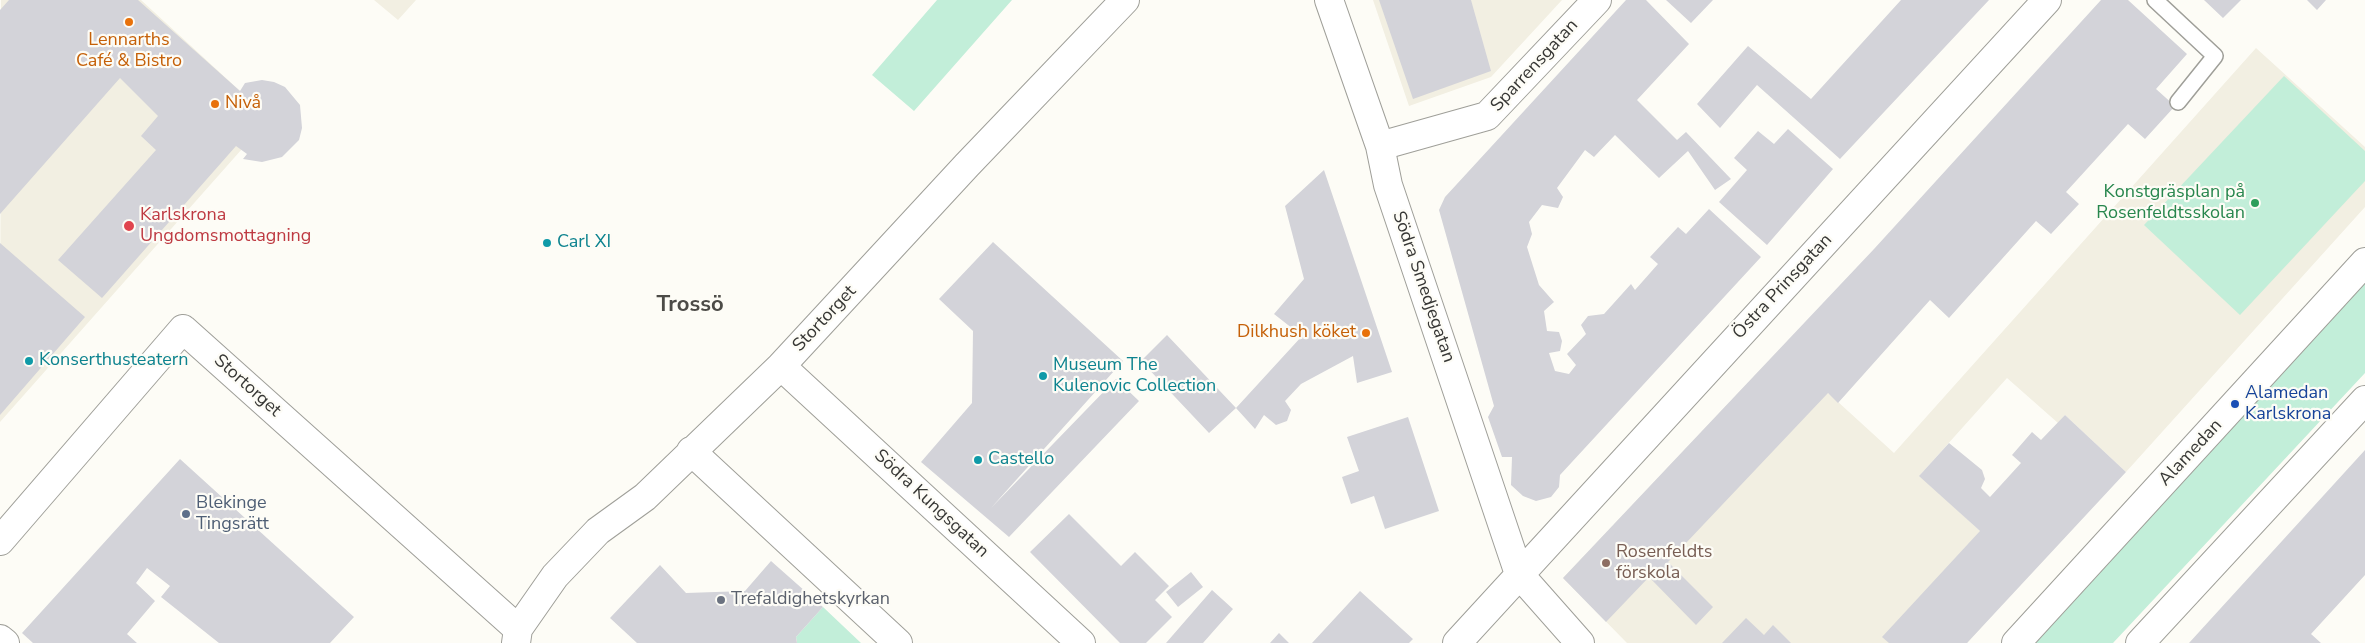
<!DOCTYPE html>
<meta charset="utf-8">
<style>
body{margin:0}
canvas{display:block;background:#fdfcf6}
</style>
<canvas width="2365" height="643"></canvas>
<script>
const g = document.querySelector('canvas').getContext('2d');
g.lineJoin = 'round';
function fill(path, color) {
  g.fillStyle = color;
  g.fill(path, 'evenodd');
}
function poly(rows) {
  const path = new Path2D();
  for (const r of rows) {
    path.moveTo(r[0], r[1]);
    for (let i = 2; i < r.length; i += 2) path.lineTo(r[i], r[i + 1]);
  }
  return path;
}
function trace(path, color, width, dash) {
  g.strokeStyle = color;
  g.lineWidth = width;
  g.lineCap = dash ? 'butt' : 'round';
  g.setLineDash(dash || []);
  g.stroke(path);
}
function drawText(font, color, halo, rows, align = 'center') {
  g.font = font + ' "Nunito Sans",sans-serif';
  g.lineWidth = 4.5;
  g.setLineDash([]);
  g.textBaseline = 'middle';
  g.strokeStyle = halo;
  g.fillStyle = color;
  for (const [text, x, y, turn = 0] of rows) {
    g.save();
    g.translate(x, y);
    g.rotate((+turn || 0) * Math.PI / 180);
    g.textAlign = isNaN(turn) ? turn : align;
    if (halo) g.strokeText(text, 0, 0);
    g.fillText(text, 0, 0);
    g.restore();
  }
}
const built = poly([
 [1,0,141,0,240,91,273,114,0,422],
 [374,0,416,0,398,20],
 [1373,0,1562,0,1491,77,1409,106],
 [2256,48,2365,147,2365,207,2126,472,2065,415,2058,423,2007,378,1920,475,2028,576,1967,643,1627,643,1563,578,1780,349,1894,453]
]);
const green = poly([
 [937,0,1012,0,914,111,872,75],
 [2284,76,2365,151,2365,181,2240,315,2144,225],
 [2365,281,2365,373,2113,643,2035,643],
 [823,607,861,643,797,643,796,637]
]);
const building = poly([
 [9,0,138,0,240,91,245,83,262,80,274,82,285,87,300,105,302,128,299,140,282,157,262,162,243,159,247,154,236,146,102,298,58,260,156,150,141,136,158,116,120,78,0,214,0,10],
 [1379,0,1471,0,1491,71,1413,99],
 [1626,0,1646,0,1689,44,1637,100,1677,140,1686,132,1731,179,1715,190,1688,151,1659,178,1615,135,1594,157,1585,150,1557,188,1563,197,1558,208,1542,205,1529,222,1532,234,1527,247,1539,285,1554,302,1544,311,1547,331,1559,332,1562,341,1560,351,1549,353,1555,371,1569,374,1576,365,1567,354,1586,334,1581,325,1588,316,1604,314,1631,284,1635,290,1658,264,1650,257,1678,227,1686,234,1709,209,1761,257,1560,475,1559,487,1551,497,1536,501,1523,496,1511,485,1512,457,1502,457,1488,417,1494,406,1439,210,1445,197],
 [1666,0,1713,0,1691,23],
 [1901,0,1989,0,1840,159,1757,85,1720,128,1697,104,1748,46,1811,99],
 [2101,0,2128,0,2187,54,2156,89,2175,106,2145,139,2128,124,2066,192,2079,204,2051,234,2036,221,1949,318,1930,300,1838,403,1828,393,1668,562,1713,607,1696,625,1649,577,1606,622,1563,578,1874,249],
 [2204,0,2241,0,2223,18],
 [2307,0,2326,0,2317,10],
 [1788,129,1833,169,1767,245,1719,202,1747,170,1734,158,1758,131,1774,144],
 [1324,170,1392,372,1357,383,1353,356,1301,384,1285,401,1291,410,1287,421,1276,425,1264,415,1255,429,1236,408,1209,433,1141,361,1167,335,1236,408,1302,336,1274,314,1304,279,1285,206],
 [993,242,1123,361,991,508,1116,379,1139,401,1009,537,921,462,972,403,973,331,939,299],
 [0,243,85,317,0,415],
 [2065,415,2126,472,1967,643,1889,643,1882,637,1980,531,1919,476,1949,443,1982,470,1985,479,1981,488,1990,497,2021,463,2012,455,2032,432,2041,440],
 [1408,417,1439,511,1385,529,1374,496,1351,504,1342,477,1359,471,1347,437],
 [2365,450,2365,575,2311,634,2321,643,2189,643],
 [180,459,354,617,330,643,219,643,161,597,170,586,147,568,136,583,155,601,127,634,137,643,33,643,22,633],
 [1069,514,1121,566,1135,552,1169,586,1155,600,1172,617,1146,643,1120,643,1030,552],
 [771,561,823,607,796,637,797,643,637,643,610,618,660,565,686,593,745,591],
 [1191,572,1203,587,1178,607,1166,592],
 [1212,590,1233,609,1203,643,1166,643],
 [1360,591,1413,639,1409,643,1312,643],
 [1746,618,1764,635,1773,625,1791,643,1722,643],
 [1279,633,1289,643,1270,643]
]);
const lane = poly([
 [2155,0,2215,56,2178,102]
]);
const street = poly([
 [1329,0,1380,146,1388,185,1519,574,1580,643],
 [1380,146,1487,116,1597,0],
 [781,366,1081,643],
 [691,451,898,643],
 [0,541,183,329,518,629],
 [0,639,5,643],
 [516,643,518,629,555,576,598,531,645,497,781,366,967,165,1125,0],
 [1457,643,2047,0]
]);
const secondary = poly([
 [2016,643,2365,262],
 [2140,643,2365,400]
]);
const markers = [
 [129,22,5,"#e8710a"],
 [215,104,5,"#e8710a"],
 [2255,203,5,"#2e9e5b"],
 [129,226,6,"#e0444e"],
 [547,243,5,"#0f9aa8"],
 [1366,333,5,"#e8710a"],
 [29,361,5,"#0f9aa8"],
 [1043,376,5,"#0f9aa8"],
 [2235,404,5,"#1a4fb4"],
 [978,460,5,"#0f9aa8"],
 [186,514,5,"#5c6f8a"],
 [1606,563,5,"#8d6e63"],
 [721,600,5,"#6b7280"]
];
const foodNames = [
 ["Lennarths",129,41],
 ["Café & Bistro",129,62],
 ["Nivå",225,104,"left"],
 ["Dilkhush köket",1356,333,"right"]
];
const streetNames = [
 ["Sparrensgatan",1535,66,-47],
 ["Södra Smedjegatan",1423,287,71],
 ["Östra Prinsgatan",1783,287,-47],
 ["Stortorget",825,319,-47],
 ["Stortorget",247,386,42],
 ["Alamedan",2191,453,-47],
 ["Södra Kungsgatan",931,504,43]
];
const leisureNames = [
 ["Konstgräsplan på",2245,193],
 ["Rosenfeldtsskolan",2245,214]
];
const healthNames = [
 ["Karlskrona",140,216],
 ["Ungdomsmottagning",140,237]
];
const cultureNames = [
 ["Carl XI",557,243],
 ["Konserthusteatern",39,361],
 ["Museum The",1053,366],
 ["Kulenovic Collection",1053,387],
 ["Castello",988,460]
];
const transitNames = [
 ["Alamedan",2245,394],
 ["Karlskrona",2245,415]
];
const serviceNames = [
 ["Blekinge",196,504],
 ["Tingsrätt",196,525]
];
const educationNames = [
 ["Rosenfeldts",1616,553],
 ["förskola",1616,574]
];
const worshipNames = [
 ["Trefaldighetskyrkan",731,600]
];
const districtNames = [
 ["Trossö",690,306]
];
fill(built, '#f2efe2');
fill(green, '#c2eed9');
fill(building, '#d3d3d9');
trace(lane, '#9f9f99', 18);
trace(street, '#9f9f99', 30);
trace(secondary, '#9f9f99', 30);
trace(lane, '#fff', 15);
trace(street, '#fff', 28);
trace(secondary, '#fff', 28);
for (const [x, y, r, color] of markers) {
  const dot = new Path2D();
  dot.arc(x, y, r, 0, 2 * Math.PI);
  g.fillStyle = color;
  g.fill(dot);
  trace(dot, '#fdfcf6', 2);
}
drawText('18px', '#c56008', '#fdfcf6', foodNames);
drawText('18px', '#373735', '#fdfcf6', streetNames);
drawText('18px', '#27864d', '#fdfcf6', leisureNames, 'right');
drawText('18px', '#be3a42', '#fdfcf6', healthNames, 'left');
drawText('18px', '#0d838f', '#fdfcf6', cultureNames, 'left');
drawText('18px', '#164399', '#fdfcf6', transitNames, 'left');
drawText('18px', '#4e5e75', '#fdfcf6', serviceNames, 'left');
drawText('18px', '#785e54', '#fdfcf6', educationNames, 'left');
drawText('18px', '#5b616d', '#fdfcf6', worshipNames, 'left');
drawText('bold 22px', '#4c4b47', '#fdfcf6', districtNames);
</script>
